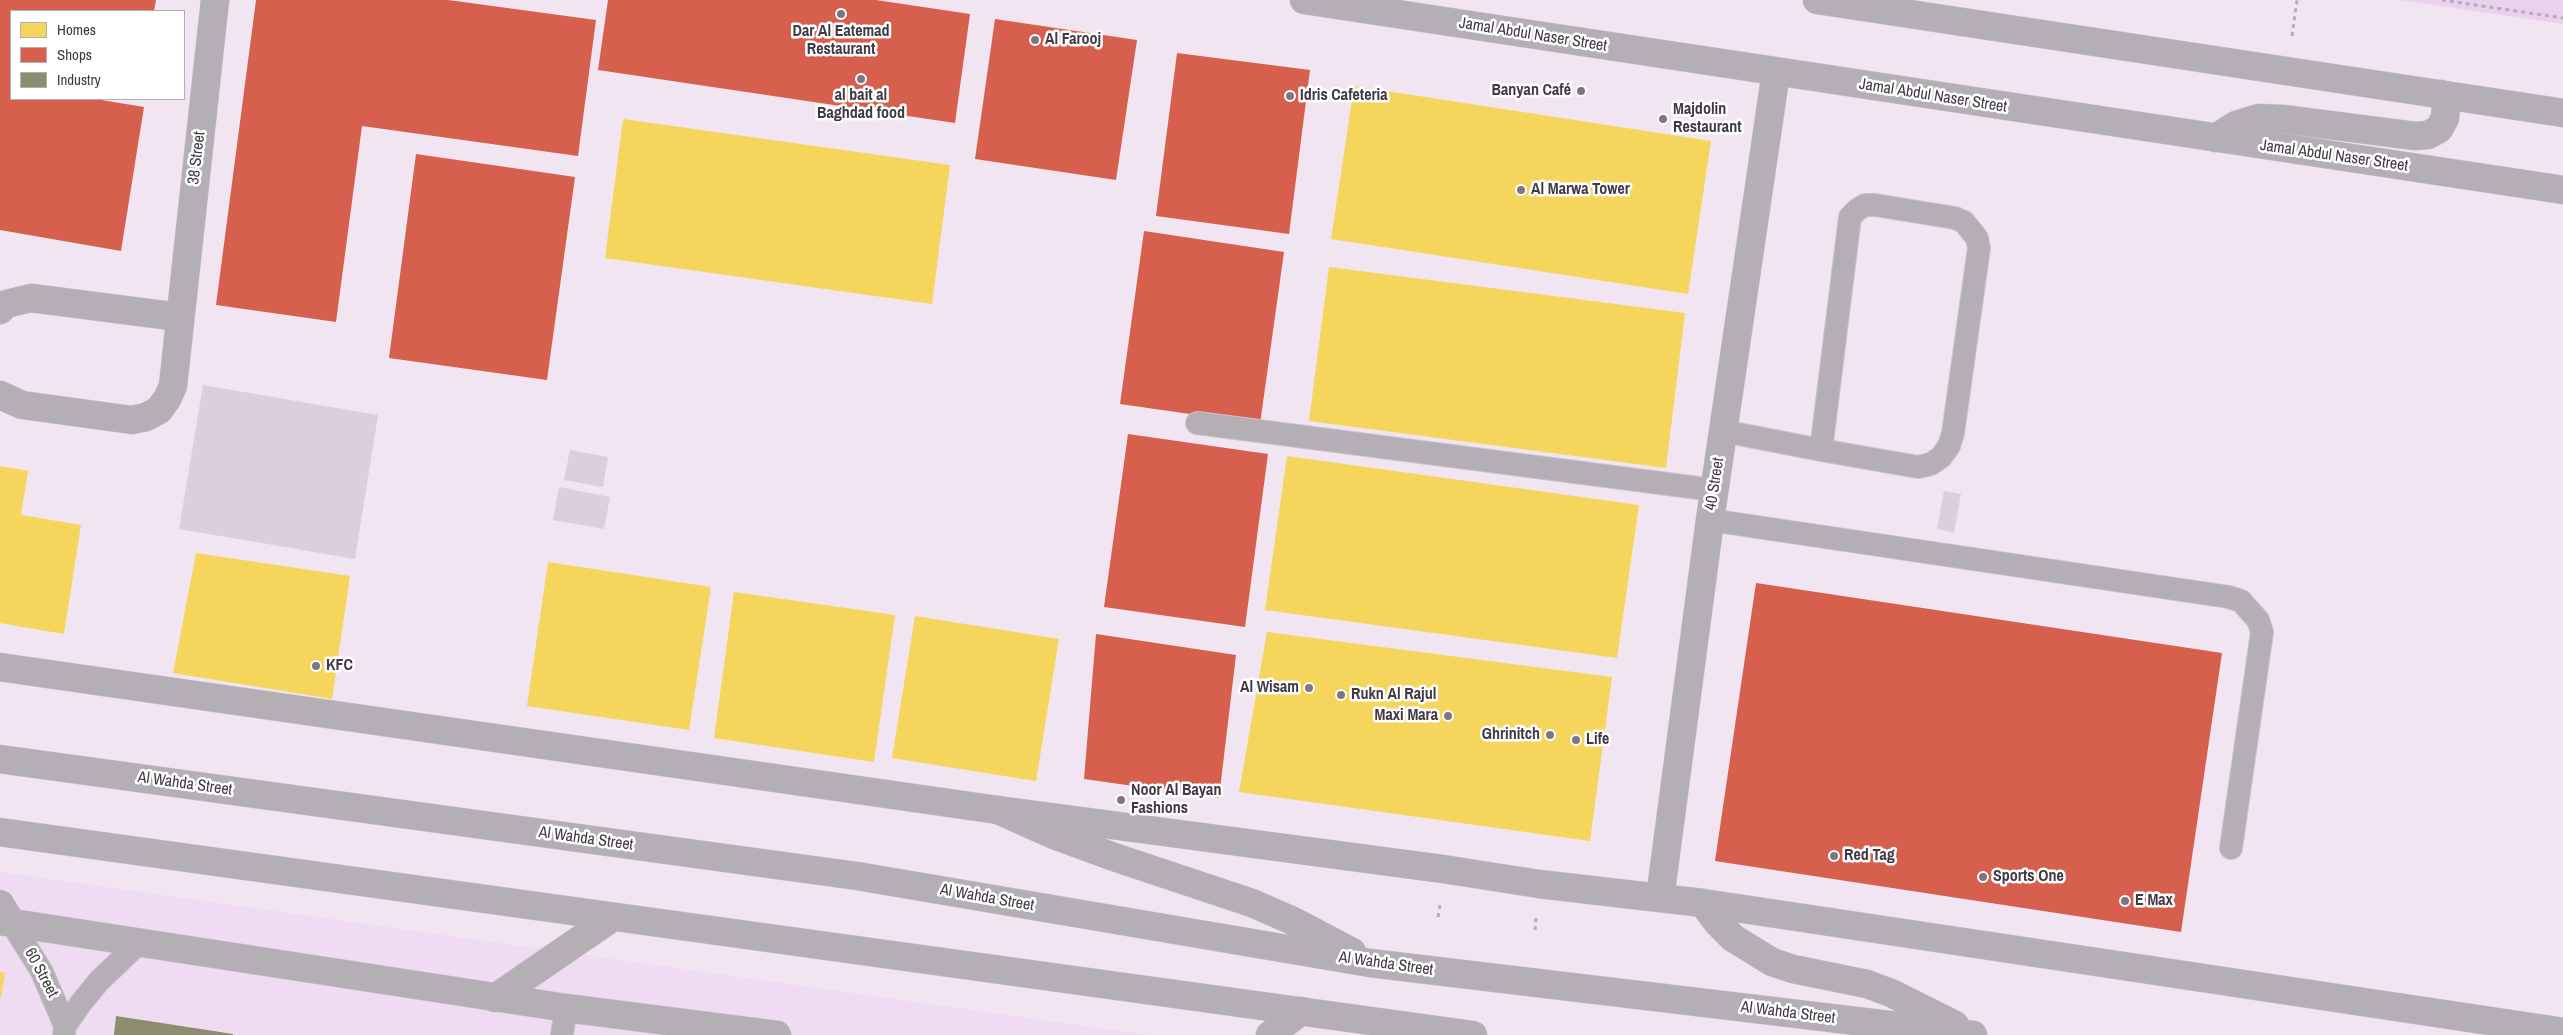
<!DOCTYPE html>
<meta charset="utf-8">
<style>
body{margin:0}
#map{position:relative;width:2563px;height:1035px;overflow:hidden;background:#f0e5f1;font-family:"Archivo Narrow",sans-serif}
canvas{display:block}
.legend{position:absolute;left:10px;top:10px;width:175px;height:90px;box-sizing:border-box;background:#fff;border:1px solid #b3b0b4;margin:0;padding:6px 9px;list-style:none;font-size:15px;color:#413943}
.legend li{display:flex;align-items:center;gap:10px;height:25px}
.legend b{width:25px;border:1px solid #b3b0b4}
</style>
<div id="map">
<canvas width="2563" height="1035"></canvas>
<ul class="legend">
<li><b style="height:14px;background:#f6d55c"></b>Homes</li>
<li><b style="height:14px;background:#d6604d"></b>Shops</li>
<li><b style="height:14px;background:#8c8c6e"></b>Industry</li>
</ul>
</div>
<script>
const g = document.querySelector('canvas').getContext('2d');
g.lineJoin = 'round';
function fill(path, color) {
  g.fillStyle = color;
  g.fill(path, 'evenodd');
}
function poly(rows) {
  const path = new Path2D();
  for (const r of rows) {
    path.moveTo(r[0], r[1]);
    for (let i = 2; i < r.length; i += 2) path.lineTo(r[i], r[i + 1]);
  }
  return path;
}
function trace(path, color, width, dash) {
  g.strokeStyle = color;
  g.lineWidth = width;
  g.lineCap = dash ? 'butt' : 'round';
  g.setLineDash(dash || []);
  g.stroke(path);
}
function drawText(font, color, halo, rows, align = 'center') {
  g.font = font + ' "Archivo Narrow",sans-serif';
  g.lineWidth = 5;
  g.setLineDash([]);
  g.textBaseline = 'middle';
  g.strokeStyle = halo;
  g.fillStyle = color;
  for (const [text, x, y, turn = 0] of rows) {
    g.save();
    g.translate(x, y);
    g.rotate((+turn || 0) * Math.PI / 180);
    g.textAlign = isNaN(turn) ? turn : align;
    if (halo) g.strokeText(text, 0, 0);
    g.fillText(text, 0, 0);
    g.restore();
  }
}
const built = poly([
 [0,872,1148,1035,0,1035]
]);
const green = poly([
 [2399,0,2563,0,2563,24]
]);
const homes = poly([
 [1354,86,1711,141,1688,294,1331,239],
 [623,119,950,165,932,304,605,258],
 [1329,267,1685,313,1666,468,1309,421],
 [1287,456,1639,505,1617,658,1265,610],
 [0,466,28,471,21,515,81,525,64,634,0,623],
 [196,553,350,576,332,699,173,673],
 [548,562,711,587,689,730,527,706],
 [734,592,895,615,874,762,714,738],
 [915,616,1059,639,1036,781,892,758],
 [1267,632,1612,677,1590,841,1239,792],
 [0,972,5,973,1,998,0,998]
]);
const shops = poly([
 [0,0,156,0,154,11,11,11,11,99,95,99,144,107,121,251,0,230],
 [256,0,448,0,596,20,578,156,362,126,336,322,216,305],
 [608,0,876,0,970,14,955,123,598,70],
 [995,19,1137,40,1116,180,975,159],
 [1177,53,1310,70,1289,234,1156,216],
 [416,154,575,177,547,380,389,358],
 [1144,231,1284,252,1260,424,1120,404],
 [1128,434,1268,454,1245,627,1104,607],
 [1756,583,2222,653,2181,932,1715,861],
 [1096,634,1236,655,1219,798,1084,779]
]);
const industry = poly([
 [116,1016,233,1034,233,1035,114,1035]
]);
const building = poly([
 [203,385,378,415,355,559,179,529],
 [570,450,608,457,603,487,564,480],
 [559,487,610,497,604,529,553,520],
 [1944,491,1961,494,1954,533,1937,529]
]);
const path = poly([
 [2442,0,2563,18],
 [2292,36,2297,0],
 [1438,917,1440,905],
 [1535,930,1536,917]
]);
const service = poly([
 [1197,423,1714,490],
 [1723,431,1821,450,1918,467,1931,464,1941,457,1949,446,1953,433,1979,248,1977,238,1964,222,1955,218,1875,205,1865,205,1857,210,1850,217,1821,450],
 [1710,520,2229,597,2241,601,2258,620,2262,632,2231,848],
 [11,922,42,972,65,1026],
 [64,1035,65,1026,81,1003,99,981,141,941],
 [562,1035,566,1008]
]);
const minor = poly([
 [0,310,6,304,31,298,179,317],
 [0,395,22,405,132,420,146,417,159,410,167,399,173,386,215,0],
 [0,667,998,810,1443,869,1539,884,1703,903,2563,1032],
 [1660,898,1710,520,1776,72],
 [0,921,566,1008,777,1035]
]);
const tertiary = poly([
 [1304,0,2563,190],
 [1817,0,2563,113],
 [2216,138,2236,125,2259,118,2283,119,2415,136,2428,135,2439,129,2445,118,2446,106,2441,94],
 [1270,1035,1301,1011]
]);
const motorway = poly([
 [0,759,857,876,1370,963,1973,1035],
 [998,810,1054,835,1111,856,1252,903,1293,921,1352,952],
 [0,832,1473,1035],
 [1703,903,1717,922,1733,938,1772,962,1793,969,1867,984,1891,993,1955,1025],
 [0,904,11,922],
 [495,998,613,917]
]);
const markers = [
 [841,14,5,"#7e7580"],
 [1035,40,5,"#7e7580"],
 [861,79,5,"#7e7580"],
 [1581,91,5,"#7e7580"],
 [1290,96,5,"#7e7580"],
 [1663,119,5,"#7e7580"],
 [1521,190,5,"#7e7580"],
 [316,666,5,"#7e7580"],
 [1309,688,5,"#7e7580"],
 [1341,695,5,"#7e7580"],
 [1448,716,5,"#7e7580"],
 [1550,735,5,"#7e7580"],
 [1576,740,5,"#7e7580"],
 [1121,800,5,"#7e7580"],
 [1834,856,5,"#7e7580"],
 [1983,877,5,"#7e7580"],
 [2125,901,5,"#7e7580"]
];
const poiNames = [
 ["Dar Al Eatemad",841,32,"center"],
 ["Restaurant",841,50,"center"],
 ["Al Farooj",1045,40],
 ["Banyan Café",1571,91,"right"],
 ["al bait al",861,96,"center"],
 ["Baghdad food",861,114,"center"],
 ["Idris Cafeteria",1300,96],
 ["Majdolin",1673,110],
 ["Restaurant",1673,128],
 ["Al Marwa Tower",1531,190],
 ["KFC",326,666],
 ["Al Wisam",1299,688,"right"],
 ["Rukn Al Rajul",1351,695],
 ["Maxi Mara",1438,716,"right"],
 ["Ghrinitch",1540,735,"right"],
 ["Life",1586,740],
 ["Noor Al Bayan",1131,791],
 ["Fashions",1131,809],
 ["Red Tag",1844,856],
 ["Sports One",1993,877],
 ["E Max",2135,901]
];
const streetNames = [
 ["Jamal Abdul Naser Street",1533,35,9],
 ["Jamal Abdul Naser Street",1933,96,9],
 ["Jamal Abdul Naser Street",2334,156,8],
 ["38 Street",197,158,-83],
 ["40 Street",1715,484,-81],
 ["Al Wahda Street",185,784,8],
 ["Al Wahda Street",586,839,8],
 ["Al Wahda Street",987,898,10],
 ["Al Wahda Street",1386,964,8],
 ["60 Street",41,973,62],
 ["Al Wahda Street",1788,1013,7]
];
fill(built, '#efdcf2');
fill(green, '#ead2ef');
fill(homes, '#f6d55c');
fill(shops, '#d6604d');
fill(industry, '#8c8c6e');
fill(building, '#dccedf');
trace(service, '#ccc3cd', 24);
trace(minor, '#ccc3cd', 29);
trace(tertiary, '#ccc3cd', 29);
trace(motorway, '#ccc3cd', 29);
trace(path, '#b3aeb4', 3, [4, 4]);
trace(service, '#b4afb5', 22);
trace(minor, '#b4afb5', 28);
trace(tertiary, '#b4afb5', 28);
trace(motorway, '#b4aeb5', 28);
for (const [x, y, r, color] of markers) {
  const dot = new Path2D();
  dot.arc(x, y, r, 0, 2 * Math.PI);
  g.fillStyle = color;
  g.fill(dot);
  trace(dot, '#fff', 2);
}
drawText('bold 16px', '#413943', '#fff', poiNames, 'left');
drawText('16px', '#413943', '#fff', streetNames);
</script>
